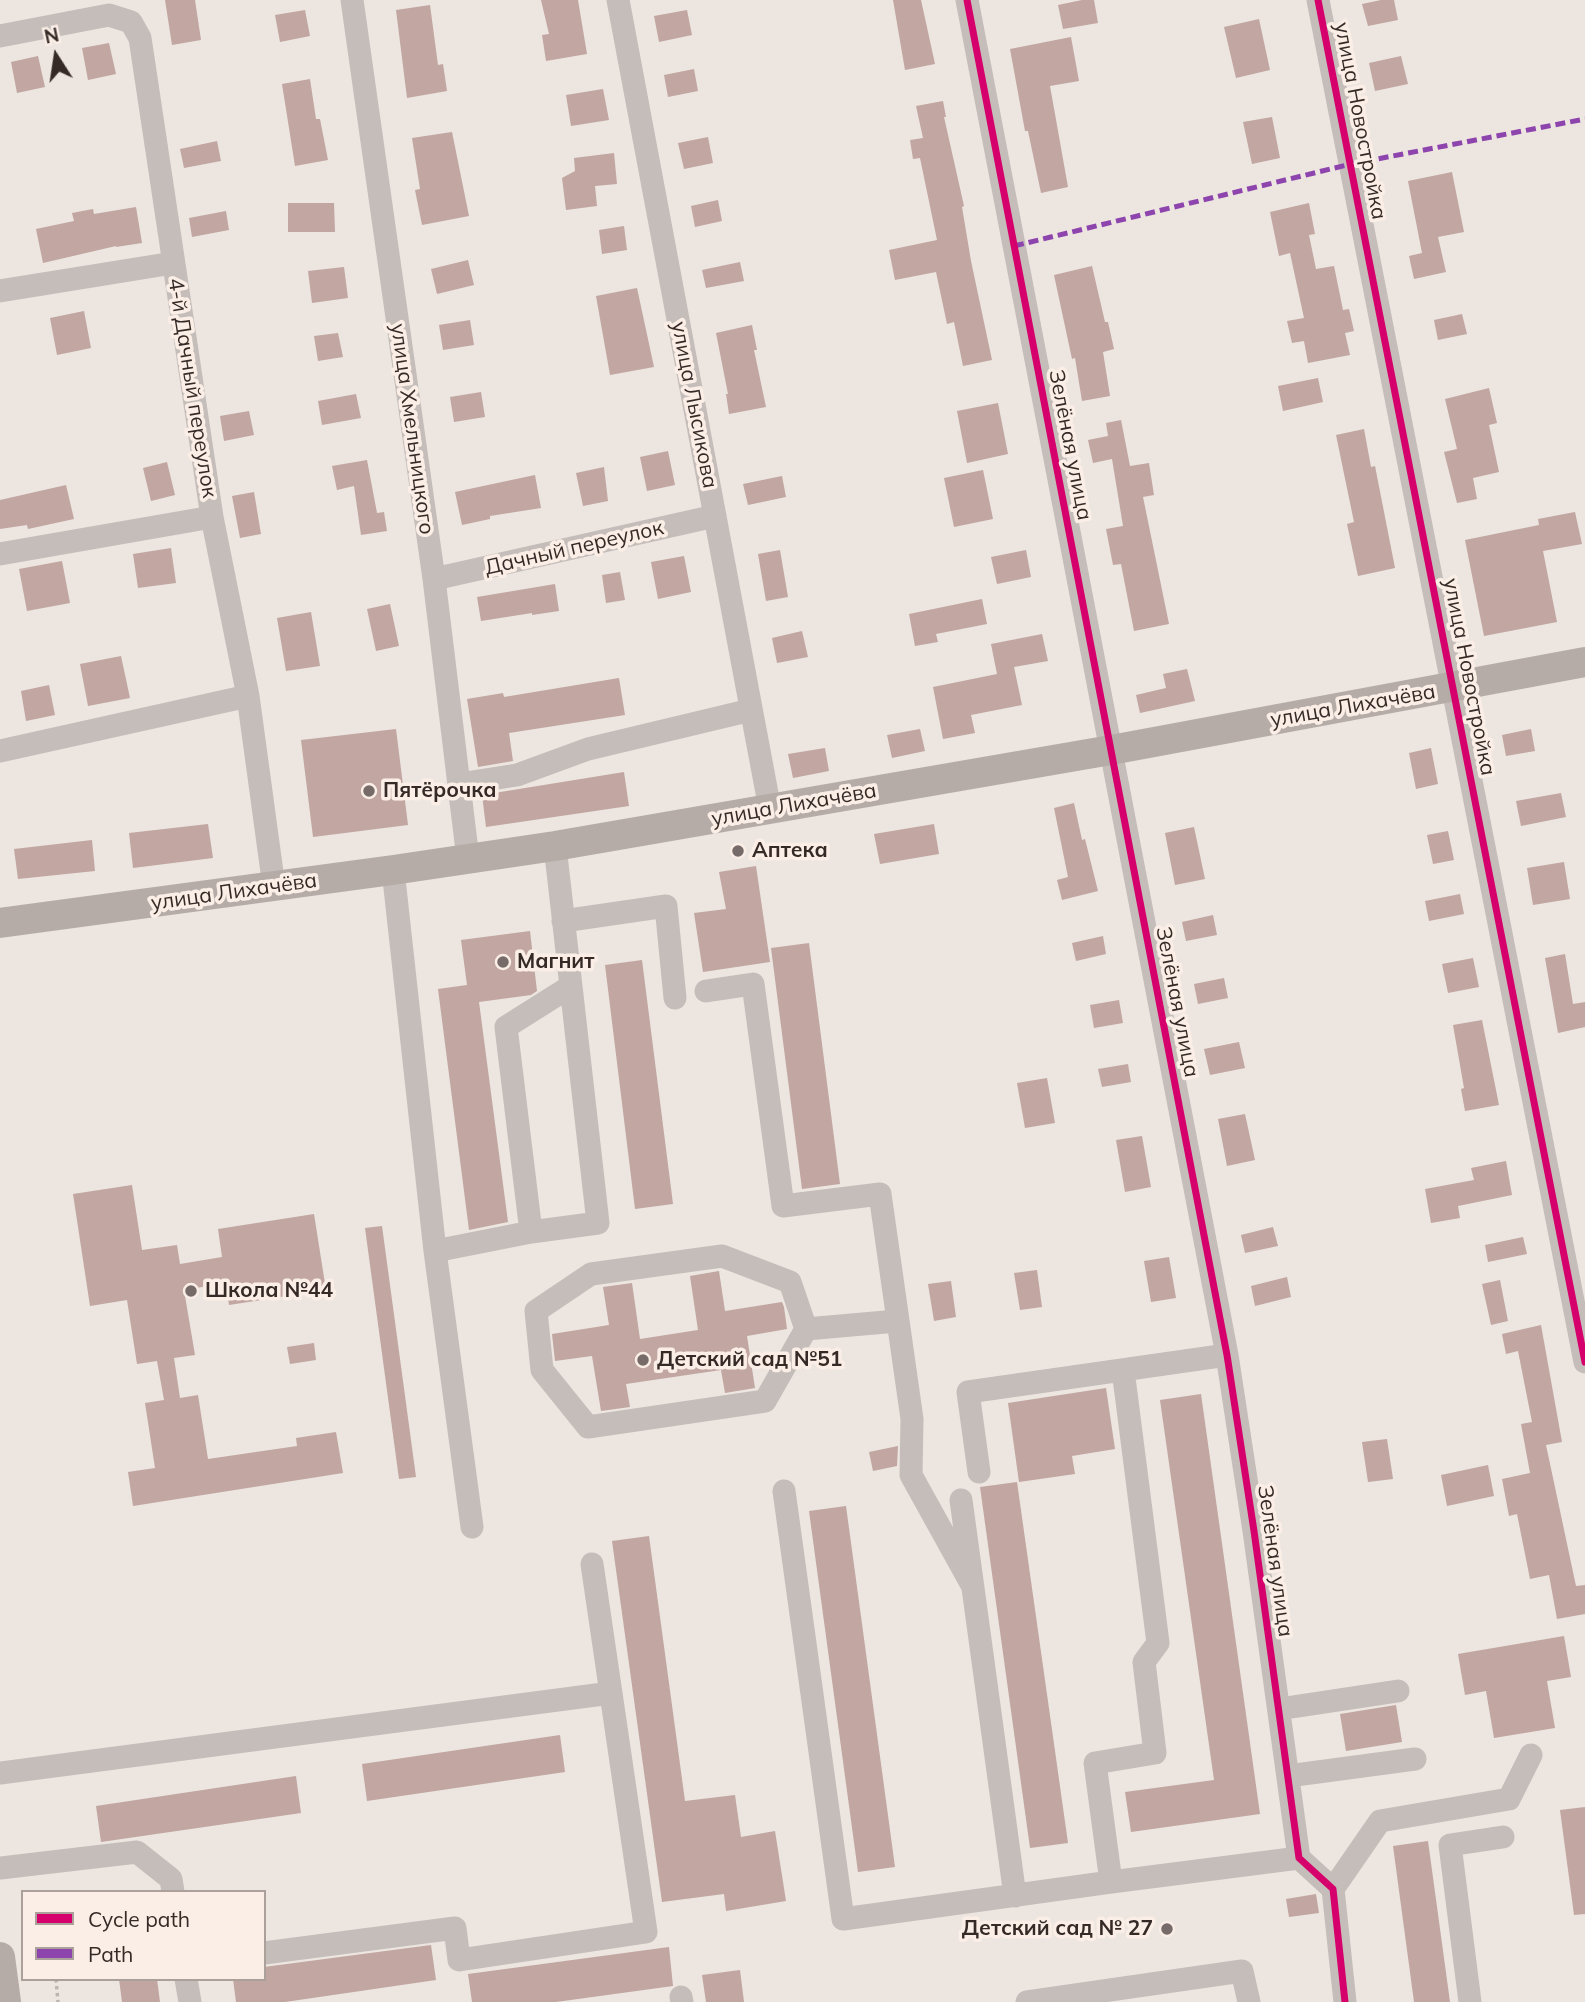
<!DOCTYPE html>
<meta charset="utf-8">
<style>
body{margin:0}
#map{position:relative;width:1585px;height:2002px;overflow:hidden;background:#ece5e0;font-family:Mulish,sans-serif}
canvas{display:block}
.legend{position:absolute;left:21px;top:1890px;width:245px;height:91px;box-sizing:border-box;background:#faeee7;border:2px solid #aca09a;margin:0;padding:9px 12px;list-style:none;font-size:21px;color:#362a27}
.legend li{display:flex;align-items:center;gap:14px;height:35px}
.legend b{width:35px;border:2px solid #aca09a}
.north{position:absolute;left:21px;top:21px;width:70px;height:70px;-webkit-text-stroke:5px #faeee7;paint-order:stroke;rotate:348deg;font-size:19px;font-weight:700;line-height:28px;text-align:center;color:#362a27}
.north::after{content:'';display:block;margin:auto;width:24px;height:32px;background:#362a27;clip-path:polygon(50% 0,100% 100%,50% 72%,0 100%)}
</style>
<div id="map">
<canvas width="1585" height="2002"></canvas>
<ul class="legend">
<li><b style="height:9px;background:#d6006c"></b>Cycle path</li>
<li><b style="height:9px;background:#8e44ad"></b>Path</li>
</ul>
<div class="north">N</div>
</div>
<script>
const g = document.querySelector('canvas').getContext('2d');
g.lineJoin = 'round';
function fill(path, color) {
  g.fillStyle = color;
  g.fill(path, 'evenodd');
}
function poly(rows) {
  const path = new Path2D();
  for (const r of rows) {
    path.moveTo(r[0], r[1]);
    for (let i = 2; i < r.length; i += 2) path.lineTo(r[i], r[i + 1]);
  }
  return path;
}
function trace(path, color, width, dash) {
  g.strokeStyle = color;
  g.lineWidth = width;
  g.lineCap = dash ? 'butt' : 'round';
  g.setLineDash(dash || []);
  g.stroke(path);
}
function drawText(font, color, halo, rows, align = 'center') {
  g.font = font + ' Mulish,sans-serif';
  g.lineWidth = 7;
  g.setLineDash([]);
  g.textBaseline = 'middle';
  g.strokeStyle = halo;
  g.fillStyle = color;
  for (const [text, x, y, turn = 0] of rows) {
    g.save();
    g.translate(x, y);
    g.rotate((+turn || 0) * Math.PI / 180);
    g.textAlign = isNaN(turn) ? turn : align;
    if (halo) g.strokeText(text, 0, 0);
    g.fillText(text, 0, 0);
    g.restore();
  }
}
const building = poly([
 [165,0,195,0,201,40,172,45],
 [541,0,578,0,587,54,546,61,542,35,549,34],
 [893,0,921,0,935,64,905,70],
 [1082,0,1094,0,1098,23,1063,29,1058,5],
 [1381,0,1394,0,1398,20,1368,26,1362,4],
 [430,5,438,65,443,64,447,91,407,98,396,10],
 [305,10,310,36,280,42,275,15],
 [687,10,692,35,659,42,654,16],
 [1259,19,1270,70,1236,78,1224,27],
 [1071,37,1079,81,1050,86,1068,187,1041,193,1028,131,1025,131,1010,49],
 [109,43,116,74,88,80,82,48],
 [38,56,45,87,17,93,11,62],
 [1401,56,1408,84,1375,91,1369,63],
 [694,69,698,91,668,97,664,75],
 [310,79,316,119,320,119,328,160,295,166,282,84],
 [603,89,609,120,571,126,566,95],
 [943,101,946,117,944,117,964,206,962,207,971,261,992,360,963,366,954,322,947,324,936,272,895,280,889,250,937,240,920,158,913,159,910,140,923,138,916,106],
 [1272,117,1280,158,1252,164,1243,122],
 [452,132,469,216,422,225,415,190,420,189,412,138],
 [708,137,713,163,684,169,678,143],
 [217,141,221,161,184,168,180,149],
 [614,153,617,184,595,186,597,206,566,210,562,178,575,171,574,158],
 [1452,172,1464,232,1438,237,1446,272,1414,279,1409,256,1422,253,1408,181],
 [718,200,722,221,695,227,691,206],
 [288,203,334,203,335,232,288,232],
 [1309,203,1315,234,1309,235,1316,269,1334,266,1343,310,1349,309,1354,331,1345,333,1350,355,1308,363,1304,341,1292,343,1287,321,1304,318,1290,253,1279,256,1270,212],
 [136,207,142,243,116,247,116,246,43,263,36,229,74,221,72,213,93,209,94,214],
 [226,211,229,230,192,237,189,218],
 [624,226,627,250,602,254,599,230],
 [468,260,474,285,437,294,431,269],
 [740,262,744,281,706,288,702,270],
 [1092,266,1105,322,1108,322,1114,349,1103,352,1110,396,1082,401,1075,358,1072,359,1054,275],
 [344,267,348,298,312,303,308,271],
 [637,288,654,367,610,375,596,296],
 [84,311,91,348,57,355,50,318],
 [1462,314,1467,334,1438,340,1434,320],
 [470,320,474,345,443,350,439,325],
 [752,325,757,350,754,350,766,407,729,414,726,394,728,394,716,333],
 [338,333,343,357,318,361,314,336],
 [1318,378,1323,402,1283,411,1278,386],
 [1489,388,1497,423,1489,425,1499,472,1473,478,1477,499,1457,503,1444,452,1457,449,1445,399],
 [481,392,485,417,454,422,450,397],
 [356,394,361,418,322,425,318,401],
 [998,403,1008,454,967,463,957,411],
 [249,411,254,435,224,441,220,416],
 [1121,420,1130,466,1149,463,1154,495,1143,497,1169,624,1134,631,1121,564,1113,565,1106,529,1123,526,1112,459,1093,463,1088,440,1108,436,1106,423],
 [1364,429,1371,467,1375,466,1395,568,1358,576,1347,524,1354,522,1336,435],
 [668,451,675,485,647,491,640,457],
 [367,460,377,513,384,512,387,531,361,535,354,486,337,490,332,466],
 [167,462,175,495,151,501,143,468],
 [604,467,608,501,583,506,576,473],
 [983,470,993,519,954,527,944,478],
 [535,475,541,508,490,516,490,519,462,525,455,492],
 [782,476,786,497,748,505,743,484],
 [66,485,74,519,28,529,27,525,0,529,0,500],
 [254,492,261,534,240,538,232,496],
 [1575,512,1582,544,1543,551,1557,622,1484,636,1465,540,1539,525,1538,519],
 [171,548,176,583,138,588,133,554],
 [780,550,788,597,766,601,758,554],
 [1026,550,1031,577,997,584,991,557],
 [684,556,691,592,658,599,651,562],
 [62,561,70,603,27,611,19,569],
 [620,572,625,600,606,603,602,575],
 [555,584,559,611,532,615,532,613,481,621,477,597],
 [982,599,987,624,936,634,938,642,915,646,909,614],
 [390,604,399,646,376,651,367,609],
 [311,612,320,666,286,671,277,618],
 [802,631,808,657,777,663,772,638],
 [1042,634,1048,661,1014,667,1022,705,971,715,975,733,943,739,933,687,997,674,991,644],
 [121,656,130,698,88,706,80,664],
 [1187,669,1195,701,1140,713,1136,695,1166,688,1163,674],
 [619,678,625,715,509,733,513,761,478,767,467,699,503,693,504,697],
 [49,685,55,715,26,721,21,691],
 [396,729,408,825,313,837,301,740],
 [920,729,925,751,892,758,887,735],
 [1531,729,1535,751,1506,756,1502,735],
 [825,748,829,771,793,778,788,754],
 [1431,748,1438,784,1416,789,1409,753],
 [624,772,629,806,486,827,482,795],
 [1561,793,1566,817,1521,826,1516,801],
 [1074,803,1082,840,1085,839,1098,891,1062,900,1057,880,1068,877,1054,808],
 [208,824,213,858,133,868,129,833],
 [934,824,939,854,880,864,874,834],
 [1194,827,1205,879,1175,885,1165,833],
 [1448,831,1454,860,1433,864,1427,835],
 [92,840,95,871,18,879,14,849],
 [1564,862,1570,899,1533,905,1527,868],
 [756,866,770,962,703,972,694,913,726,909,719,872],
 [1460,894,1464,914,1429,921,1425,901],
 [1213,915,1217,935,1186,941,1182,922],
 [530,931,537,991,531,995,479,1002,508,1222,469,1230,438,989,467,985,461,940],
 [1103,936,1106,954,1076,961,1072,943],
 [809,943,840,1184,802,1189,771,948],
 [1565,954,1573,1004,1585,1002,1585,1027,1558,1033,1545,958],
 [1473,958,1479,987,1448,993,1442,964],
 [642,960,673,1204,635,1209,605,965],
 [1224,978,1228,998,1198,1004,1194,984],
 [1119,1000,1123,1023,1094,1028,1090,1005],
 [1482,1020,1499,1105,1465,1111,1461,1089,1464,1088,1453,1025],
 [1239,1042,1245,1068,1210,1075,1204,1049],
 [1128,1064,1131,1082,1102,1087,1098,1069],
 [1047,1078,1055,1123,1025,1128,1017,1083],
 [1245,1114,1255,1160,1227,1166,1218,1119],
 [1142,1136,1151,1187,1125,1192,1116,1140],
 [1506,1161,1512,1195,1458,1206,1460,1218,1431,1223,1425,1189,1474,1180,1471,1168],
 [132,1185,142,1250,177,1245,180,1264,222,1257,218,1229,314,1214,326,1290,229,1305,226,1283,184,1290,195,1355,174,1358,180,1398,198,1395,208,1459,297,1446,296,1438,336,1432,343,1473,133,1506,128,1472,155,1468,145,1403,164,1400,157,1361,137,1364,127,1300,90,1306,73,1194],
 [382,1226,416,1477,399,1479,365,1228],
 [1273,1227,1278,1246,1245,1253,1241,1235],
 [1523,1237,1527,1254,1488,1262,1485,1245],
 [1169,1257,1176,1298,1151,1302,1144,1261],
 [1037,1270,1042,1307,1020,1310,1014,1273],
 [719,1271,725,1311,782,1302,784,1307,787,1329,747,1336,755,1388,725,1393,721,1370,626,1384,630,1407,601,1411,592,1356,555,1361,552,1334,609,1325,603,1287,632,1283,640,1339,698,1330,690,1276],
 [1287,1277,1291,1297,1255,1306,1251,1286],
 [1500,1280,1508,1321,1491,1325,1482,1284],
 [951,1281,956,1317,934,1321,928,1284],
 [1541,1325,1562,1442,1546,1445,1576,1586,1585,1585,1585,1614,1557,1619,1549,1575,1530,1579,1517,1514,1509,1516,1502,1479,1530,1473,1521,1424,1532,1422,1518,1351,1506,1354,1502,1334],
 [314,1343,316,1360,290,1364,287,1347],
 [1106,1388,1115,1449,1072,1456,1075,1474,1019,1482,1008,1403],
 [1201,1394,1260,1814,1131,1832,1125,1792,1214,1780,1160,1400],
 [1387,1439,1393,1479,1368,1482,1362,1442],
 [898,1446,897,1466,873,1471,869,1452],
 [1488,1465,1494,1496,1447,1506,1441,1475],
 [1017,1482,1068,1843,1030,1848,980,1487],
 [846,1506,895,1867,858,1872,809,1511],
 [649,1536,685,1801,735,1795,741,1837,775,1831,786,1901,726,1911,724,1894,662,1902,612,1541],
 [1564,1636,1571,1677,1547,1681,1555,1728,1494,1738,1486,1691,1465,1695,1458,1654],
 [1396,1705,1402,1742,1346,1751,1340,1714],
 [560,1735,565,1772,367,1801,362,1764],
 [296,1776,301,1813,101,1842,96,1806],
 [1585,1807,1585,1914,1574,1915,1560,1810],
 [1428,1841,1450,2002,1414,2002,1393,1846],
 [1316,1894,1319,1913,1289,1917,1286,1899],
 [431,1945,436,1980,285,2002,236,2002,233,1979,264,1979,264,1967],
 [669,1947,673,1986,556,2002,472,2002,468,1974],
 [740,1970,744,2002,706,2002,702,1975],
 [119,1979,157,1979,160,2002,122,2002]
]);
const path = poly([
 [56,1979,58,2002]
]);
const minor = poly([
 [352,0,434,579,468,859],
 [618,0,770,809],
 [967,0,1227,1355,1254,1531,1299,1858,1333,1889,1345,2002],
 [1318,0,1585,1362],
 [0,36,109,15,131,22,140,38,212,517,248,696,274,887],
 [0,291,173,263],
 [0,554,212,517],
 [434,579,715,516],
 [0,751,248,696],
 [459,784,517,775,588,749,751,710],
 [393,870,435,1251,472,1527],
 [563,921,666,906,675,998],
 [706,991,753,984,783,1206,880,1194,912,1419,911,1475,973,1587],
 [531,1232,506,1027,571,986],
 [435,1251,531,1232,598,1223,555,846],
 [806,1329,765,1401,588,1427,542,1370,536,1311,591,1274,722,1256,790,1282,806,1329,897,1321],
 [1123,1370,1158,1643,1144,1662,1155,1753,1095,1763,1111,1882,1299,1858],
 [979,1472,968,1392,1227,1355],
 [784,1491,843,1919,1111,1882],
 [961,1500,1015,1896],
 [1279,1709,1398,1691],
 [0,1773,611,1693],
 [1288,1776,1415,1759],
 [0,1868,137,1852,171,1879,173,1892],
 [1333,1889,1380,1821,1509,1799,1531,1755],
 [264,1953,455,1928,459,1960,646,1932,592,1564],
 [186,1979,190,2002],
 [681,1997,682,2002],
 [1027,2002,1242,1971,1249,2002],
 [1470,2002,1450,1845,1503,1837]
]);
const major = poly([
 [0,923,393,870,555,846,1111,750,1585,662],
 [0,1957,6,2002]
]);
const quiet = poly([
 [1014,246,1351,164,1585,119]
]);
const cycleway = poly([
 [967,0,1227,1355,1254,1531,1299,1858,1333,1889,1345,2002],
 [1318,0,1585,1362]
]);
const markers = [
 [369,791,7,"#766b68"],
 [738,851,7,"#766b68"],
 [503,962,7,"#766b68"],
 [191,1291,7,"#766b68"],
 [643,1360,7,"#766b68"],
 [1167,1929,7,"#766b68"]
];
const streetNames = [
 ["улица Новостройка",1360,121,79],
 ["4-й Дачный переулок",192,388,81],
 ["улица Лысикова",694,405,79],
 ["улица Хмельницкого",412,429,82],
 ["Зелёная улица",1070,445,79],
 ["Дачный переулок",574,548,-13],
 ["улица Новостройка",1469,677,79],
 ["улица Лихачёва",1353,706,-10],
 ["улица Лихачёва",794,805,-10],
 ["улица Лихачёва",234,892,-8],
 ["Зелёная улица",1177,1002,79],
 ["Зелёная улица",1275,1561,82]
];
const poiNames = [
 ["Пятёрочка",383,791],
 ["Аптека",752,851],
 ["Магнит",517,962],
 ["Школа №44",205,1291],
 ["Детский сад №51",657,1360],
 ["Детский сад № 27",1153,1929,"right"]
];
fill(building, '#c1a6a1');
trace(path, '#beb5b1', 3.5, [3.5, 3.5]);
trace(minor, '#c5bdb9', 23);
trace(major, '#b5aca8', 30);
trace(quiet, '#8e44ad', 5, [10, 5]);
trace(cycleway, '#d6006c', 7);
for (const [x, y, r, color] of markers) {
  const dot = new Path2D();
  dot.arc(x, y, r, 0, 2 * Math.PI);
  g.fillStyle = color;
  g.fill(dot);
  trace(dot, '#faeee7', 2.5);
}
drawText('21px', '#362a27', '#faeee7', streetNames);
drawText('bold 21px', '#362a27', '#faeee7', poiNames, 'left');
</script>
